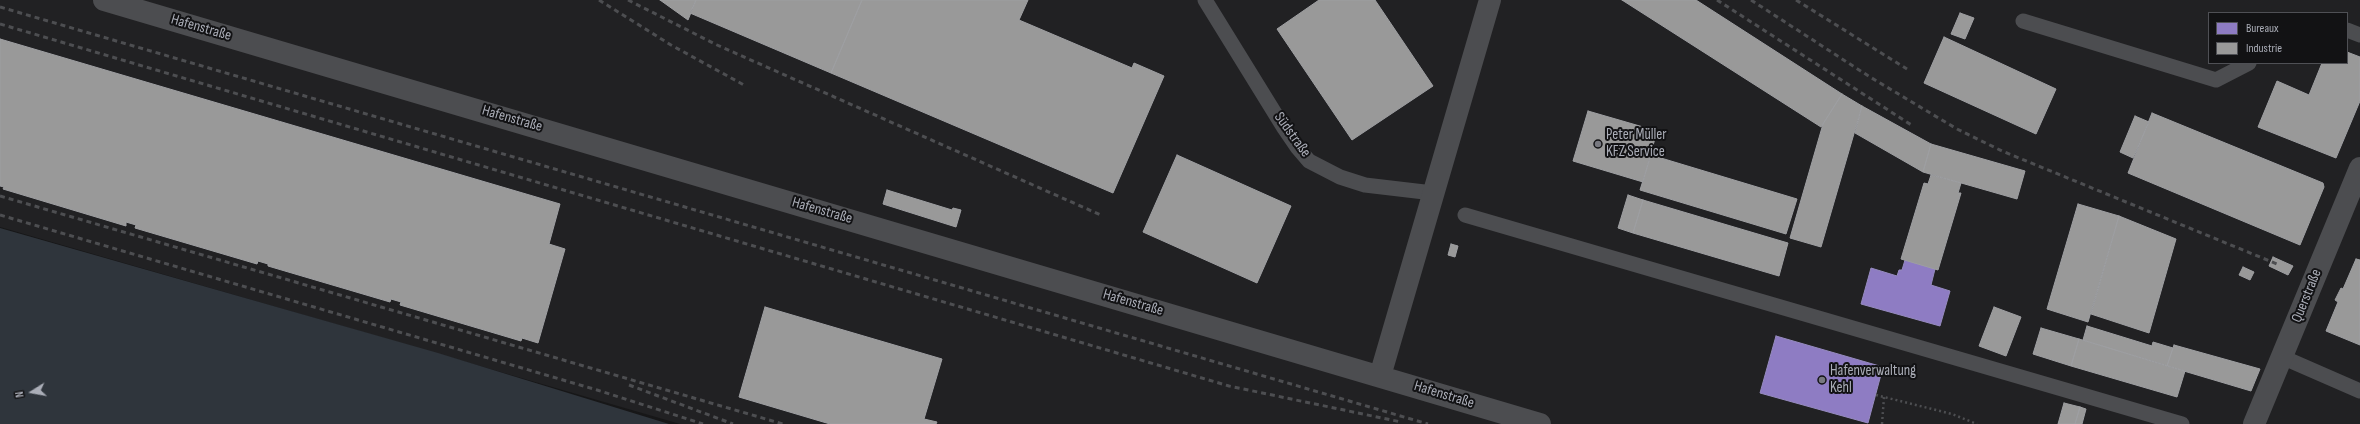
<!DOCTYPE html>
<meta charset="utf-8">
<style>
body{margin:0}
#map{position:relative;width:2360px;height:424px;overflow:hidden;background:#171718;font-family:"Sofia Sans Condensed",sans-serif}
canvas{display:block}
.legend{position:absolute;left:2208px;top:12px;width:140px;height:52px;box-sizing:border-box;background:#121214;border:1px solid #4f5055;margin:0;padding:5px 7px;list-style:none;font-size:12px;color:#aaadb7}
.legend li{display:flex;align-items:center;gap:8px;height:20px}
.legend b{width:20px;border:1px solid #4f5055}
.north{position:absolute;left:12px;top:372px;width:40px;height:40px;-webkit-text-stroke:3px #121214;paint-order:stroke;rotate:259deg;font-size:11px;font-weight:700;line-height:16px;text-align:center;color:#aaadb7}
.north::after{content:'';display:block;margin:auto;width:14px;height:18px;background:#aaadb7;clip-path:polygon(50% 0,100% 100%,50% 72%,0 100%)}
</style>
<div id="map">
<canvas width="2360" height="424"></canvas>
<ul class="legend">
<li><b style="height:11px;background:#8e7cc3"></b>Bureaux</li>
<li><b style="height:11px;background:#999"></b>Industrie</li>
</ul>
<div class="north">N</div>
</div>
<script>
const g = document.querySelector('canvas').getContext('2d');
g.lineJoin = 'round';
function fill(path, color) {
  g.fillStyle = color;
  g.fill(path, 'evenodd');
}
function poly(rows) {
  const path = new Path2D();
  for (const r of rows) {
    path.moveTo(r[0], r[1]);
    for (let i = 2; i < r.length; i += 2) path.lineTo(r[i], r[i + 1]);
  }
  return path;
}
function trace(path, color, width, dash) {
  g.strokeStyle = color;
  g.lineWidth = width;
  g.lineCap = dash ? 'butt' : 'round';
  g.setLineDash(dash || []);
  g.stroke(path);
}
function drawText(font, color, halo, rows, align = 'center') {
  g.font = font + ' "Sofia Sans Condensed",sans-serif';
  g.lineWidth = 4;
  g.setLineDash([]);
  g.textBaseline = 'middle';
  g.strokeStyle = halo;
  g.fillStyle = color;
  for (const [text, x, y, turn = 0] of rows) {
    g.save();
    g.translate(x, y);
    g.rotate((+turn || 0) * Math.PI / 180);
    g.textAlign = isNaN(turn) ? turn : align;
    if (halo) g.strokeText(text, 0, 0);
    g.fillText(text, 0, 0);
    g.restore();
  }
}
const built = poly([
 [0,0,2360,0,2360,424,680,424,0,227],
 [2209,13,2347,13,2347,63,2209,63]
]);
const water = poly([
 [0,228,438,353,669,424,0,424]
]);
const offices = poly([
 [1905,260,1935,269,1931,285,1950,291,1940,326,1861,304,1871,268,1897,276,1899,270,1902,270,1905,260],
 [1776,336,1883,367,1868,423,1760,393,1776,336]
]);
const industry = poly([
 [660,0,696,0,688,20,660,0],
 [696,0,862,0,831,73,690,13,696,0],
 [862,0,1028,0,1019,20,1132,68,1134,63,1164,76,1113,193,831,73,862,0],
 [1319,0,1375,0,1433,86,1352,140,1277,29,1319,0],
 [1622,0,1696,0,1842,94,1821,127,1622,0],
 [1960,13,1974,18,1965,39,1951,34,1960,13],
 [1944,37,2056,89,2036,134,1924,83,1944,37],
 [0,39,560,204,549,244,565,249,538,343,522,338,521,341,400,305,401,302,391,299,390,302,268,266,268,264,258,261,257,264,135,228,136,225,126,222,126,226,3,189,4,187,0,186,0,39],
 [2347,52,2360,57,2360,101,2336,158,2258,127,2277,81,2309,95,2322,63,2347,63,2347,52],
 [1842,94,1862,106,1821,247,1790,238,1823,124,1842,94],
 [1862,106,1931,144,1923,172,1855,133,1862,106],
 [1588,111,1657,131,1643,182,1573,161,1588,111],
 [2152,113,2323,183,2324,187,2300,245,2128,173,2152,113],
 [2135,116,2149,122,2133,158,2120,152,2135,116],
 [1931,144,2025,171,2017,199,1923,172,1931,144],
 [1177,155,1291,206,1257,283,1143,232,1177,155],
 [1651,155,1797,199,1786,234,1640,190,1651,155],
 [1931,175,1961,183,1958,193,1961,193,1938,270,1901,259,1924,183,1928,184,1931,175],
 [887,190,952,210,953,208,961,210,956,227,883,204,887,190],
 [1628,195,1643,200,1633,233,1618,228,1628,195],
 [1643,200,1788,243,1779,276,1633,233,1643,200],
 [2078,204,2119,216,2088,322,2047,309,2078,204],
 [2119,216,2176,239,2149,333,2091,314,2119,216],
 [1451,244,1458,246,1455,257,1448,255,1451,244],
 [2273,257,2293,266,2288,275,2269,266,2273,257],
 [2356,259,2360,260,2360,345,2326,331,2338,302,2335,300,2341,288,2343,289,2356,259],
 [2243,267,2254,272,2250,280,2239,275,2243,267],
 [765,307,942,359,924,419,937,422,936,424,830,424,739,397,765,307],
 [1994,307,2021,317,2006,356,1979,346,1994,307],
 [2087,326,2152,346,2153,342,2173,348,2167,366,2083,340,2087,326],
 [2041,328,2079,339,2071,366,2033,354,2041,328],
 [2079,339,2185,371,2177,397,2071,366,2079,339],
 [2174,345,2260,369,2251,391,2167,366,2174,345],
 [2064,403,2080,407,2075,424,2058,424,2064,403],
 [2080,407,2086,409,2082,424,2075,424,2080,407]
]);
const path = poly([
 [1876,395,1952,414,1977,424],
 [1882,424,1884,397]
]);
const service = poly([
 [1205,0,1284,128,1297,147,1309,161,1340,177,1365,185,1433,193],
 [2023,21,2216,80,2249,63],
 [2347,30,2360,35],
 [1465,215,2182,424],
 [2282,357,2360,391]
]);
const minor = poly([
 [104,0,1540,424],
 [1380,376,1490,0],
 [2254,424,2360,168]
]);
const rail = poly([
 [599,0,671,45,744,85],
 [628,0,717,45,1103,216],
 [1717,0,1913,126],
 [1751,0,1870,77,1957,129,2002,151,2277,264],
 [1796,0,1907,69],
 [0,7,1428,424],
 [0,24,1229,386,1401,422],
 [0,196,783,424],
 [0,215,597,390,703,424],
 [629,385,733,424]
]);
const markers = [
 [1598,144,4,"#77787f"],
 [1822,380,4,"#77787f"]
];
const streetNames = [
 ["Hafenstraße",201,28,16],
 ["Hafenstraße",512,119,16],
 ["Südstraße",1292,135,54],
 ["Hafenstraße",822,211,16],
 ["Querstraße",2307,296,-68],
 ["Hafenstraße",1133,303,16],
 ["Hafenstraße",1444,395,17]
];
const poiNames = [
 ["Peter Müller",1606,135],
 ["KFZ Service",1606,152],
 ["Hafenverwaltung",1830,371],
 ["Kehl",1830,388]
];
fill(built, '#212123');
fill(water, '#2f353c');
fill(offices, '#8e7cc3');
trace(offices, '#968bbf', 1);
fill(industry, '#999');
trace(industry, '#9e9fa2', 1);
trace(path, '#4d4e51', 2.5, [2, 3]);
trace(service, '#4c4d50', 15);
trace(minor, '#4c4d50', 22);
trace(rail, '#4d4e51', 3, [5, 4]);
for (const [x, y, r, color] of markers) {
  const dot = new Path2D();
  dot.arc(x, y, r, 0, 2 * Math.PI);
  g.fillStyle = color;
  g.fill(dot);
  trace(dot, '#121214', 1.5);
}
drawText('15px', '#aaadb7', '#121214', streetNames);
drawText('15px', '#aaadb7', '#121214', poiNames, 'left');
</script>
